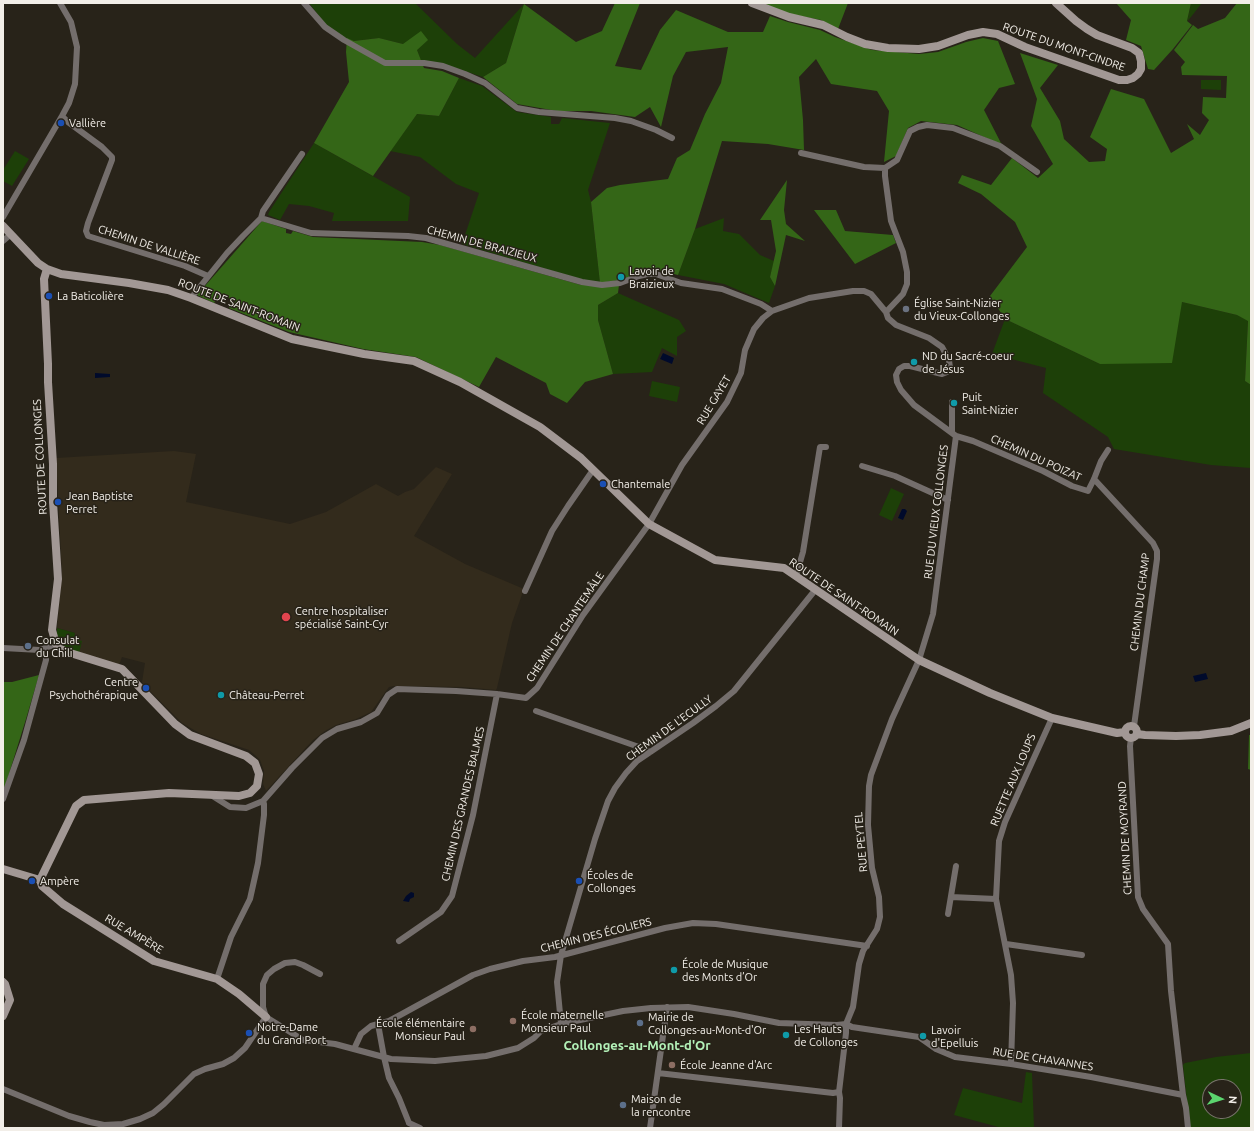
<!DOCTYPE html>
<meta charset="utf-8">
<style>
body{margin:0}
#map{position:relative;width:1254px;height:1131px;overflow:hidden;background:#282319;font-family:Ubuntu,sans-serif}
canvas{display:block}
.frame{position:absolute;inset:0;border:4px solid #f2eee8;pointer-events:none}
.north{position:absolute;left:1202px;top:1079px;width:40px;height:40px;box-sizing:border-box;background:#282319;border:1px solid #79746c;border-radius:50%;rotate:94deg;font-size:11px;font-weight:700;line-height:16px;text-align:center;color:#f2eee8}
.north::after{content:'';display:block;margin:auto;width:14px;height:18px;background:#5bd56e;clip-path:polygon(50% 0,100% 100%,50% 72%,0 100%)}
</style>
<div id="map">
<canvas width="1254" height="1131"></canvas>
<div class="frame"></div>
<div class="north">N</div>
</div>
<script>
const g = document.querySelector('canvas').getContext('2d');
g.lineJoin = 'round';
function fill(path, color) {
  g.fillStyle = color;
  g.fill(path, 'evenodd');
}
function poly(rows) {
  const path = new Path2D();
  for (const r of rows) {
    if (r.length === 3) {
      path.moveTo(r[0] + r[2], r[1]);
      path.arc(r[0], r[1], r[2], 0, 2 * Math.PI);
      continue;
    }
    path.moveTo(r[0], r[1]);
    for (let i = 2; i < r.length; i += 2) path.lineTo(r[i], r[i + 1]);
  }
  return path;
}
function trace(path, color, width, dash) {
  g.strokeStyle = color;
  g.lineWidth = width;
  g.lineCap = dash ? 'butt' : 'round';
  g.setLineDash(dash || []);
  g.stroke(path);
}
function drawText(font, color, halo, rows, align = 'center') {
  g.font = font + ' Ubuntu,sans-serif';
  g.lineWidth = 3;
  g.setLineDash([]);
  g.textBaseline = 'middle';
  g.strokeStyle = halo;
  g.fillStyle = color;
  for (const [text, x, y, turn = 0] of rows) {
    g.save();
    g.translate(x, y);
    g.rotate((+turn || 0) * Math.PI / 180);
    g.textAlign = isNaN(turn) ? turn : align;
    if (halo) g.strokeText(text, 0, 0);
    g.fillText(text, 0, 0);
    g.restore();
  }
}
const built = poly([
 [174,451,196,454,186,502,290,524,326,512,376,484,398,496,405,492,414,489,436,467,452,474,414,536,465,564,524,589,512,623,497,688,496,690,462,687,394,686,389,687,371,712,356,719,336,725,325,731,313,740,266,791,263,784,264,771,260,760,256,756,249,750,201,734,182,723,143,684,142,682,145,663,122,657,119,665,79,654,74,639,75,633,57,628,62,574,56,458]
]);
const green = poly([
 [309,3,415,3,457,44,475,58,524,4,506,63,483,77,443,64,421,61,417,50,403,44,379,38,354,41,341,37,326,25],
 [1191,3,1202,3,1187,22],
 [459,78,482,86,517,112,551,117,551,124,559,124,562,118,610,123,588,190,591,202,600,283,583,280,462,244,479,193,456,184,420,157,390,151,417,114,439,116],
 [1201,80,1221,80,1221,90,1201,89],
 [314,143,410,197,408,221,332,221,334,213,309,206,289,204,280,220,268,215,269,212],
 [15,151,29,159,12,186,3,181,3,170],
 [724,218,723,231,739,234,760,255,774,261,770,277,775,286,769,303,724,284,678,275,695,229],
 [618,293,679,320,686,331,677,337,677,356,662,348,652,372,613,374,598,320,598,305],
 [1182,302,1237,315,1248,320,1245,381,1251,385,1251,468,1211,465,1114,449,1108,437,1043,393,1046,368,992,354,1005,319,1100,364],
 [652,381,680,387,677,402,649,396],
 [891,488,904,494,892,521,879,515],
 [57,628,75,633,74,639,82,641,79,654,66,648,62,644,57,634],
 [1251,1053,1251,1128,1190,1128,1183,1065,1185,1063,1216,1057],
 [1210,1087,1234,1087,1234,1111,1210,1111],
 [1026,1072,1032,1073,1034,1128,1002,1128,954,1115,963,1088,1022,1103]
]);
const forest = poly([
 [615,3,640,3,615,66,641,70,660,30,676,10,728,32,763,32,770,16,788,22,820,30,835,37,872,50,919,54,938,52,966,42,983,38,998,41,1015,84,999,88,984,110,1002,145,957,125,921,121,908,128,896,156,884,162,889,111,877,91,831,84,816,59,799,77,803,120,804,150,768,144,722,141,695,229,678,275,655,269,620,280,600,283,591,202,607,188,620,185,668,179,677,158,690,150,705,114,721,83,728,47,686,52,673,76,661,127,650,107,635,117,591,111,557,111,517,104,483,77,506,63,524,4,576,42,602,31],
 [761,3,848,3,838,29,821,20,790,14],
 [1116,3,1191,3,1187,21,1192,25,1173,49,1154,70,1148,69,1141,46,1126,40,1131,20],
 [1237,3,1251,3,1251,385,1245,381,1248,321,1237,315,1182,302,1172,363,1100,364,1005,319,990,296,1027,247,1015,222,981,194,958,183,962,175,991,185,1012,158,1038,178,1053,164,1031,126,1037,99,1020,53,1058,65,1040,88,1060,121,1064,139,1089,162,1105,161,1107,149,1090,137,1111,89,1144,99,1171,153,1194,139,1187,124,1200,135,1209,120,1202,113,1203,97,1226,98,1227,76,1182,75,1181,67,1185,62,1174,50,1193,25,1198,29,1225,18],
 [421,31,428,40,417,50,424,68,442,71,459,78,439,116,417,114,373,176,314,143,349,82,346,52,347,38,354,41,379,38,403,44],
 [787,180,784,210,786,224,805,241,786,235,775,286,770,277,776,251,771,220,760,220],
 [814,210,836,210,845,231,893,235,896,243,855,264],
 [262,221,286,229,286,233,291,234,293,231,313,237,422,242,440,245,581,285,619,285,618,293,598,305,598,320,613,374,585,382,567,403,550,394,546,383,496,357,479,387,416,357,363,349,289,332,229,308,232,300,221,294,214,303,197,295],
 [39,675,26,719,3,793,3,682,12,682],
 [1249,735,1251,735,1251,770,1248,769]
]);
const water = poly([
 [663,353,674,358,672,364,660,359],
 [95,373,110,374,110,377,95,378],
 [902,509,905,509,907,511,903,520,898,518],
 [1206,673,1208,679,1195,682,1193,676],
 [411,892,414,893,414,897,410,899,409,902,403,901,406,896]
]);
const street = poly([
 [304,3,325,27,344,40,385,63,424,63,443,66,465,74,485,83,517,108,539,112,615,118,631,121,656,130,672,138],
 [62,116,68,122,102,147,112,157,112,160,88,223,86,231,88,236,185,266,208,276],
 [801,153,864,167,885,168,897,160,910,131,918,127,927,125,953,128,1000,146,1037,172],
 [885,168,885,176,891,221,903,252,907,272,907,284,903,294,886,312],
 [3,217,62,116,69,103,75,84,77,47,71,22,60,3],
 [261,218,263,211,302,154],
 [3,241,11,234],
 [191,298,227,253,243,236,261,218,311,233,408,236,426,238,582,282,602,285,620,283,639,276,648,274,656,274,681,283,722,289,761,304,772,311],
 [952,402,952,433],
 [862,466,895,476,948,500],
 [1094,479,1153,543,1157,551,1157,559,1134,726],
 [796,576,803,552,820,447,826,447],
 [525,591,552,531,568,506,593,470],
 [3,648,40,650,56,644],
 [536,711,639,747,650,752],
 [1131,738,1130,746,1138,897,1143,909,1168,944,1171,991,1183,1095,1186,1108,1188,1128],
 [211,795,230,807,246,808,263,801,292,768,322,738,337,729,361,722,377,713,388,695,397,689,456,691,497,694,526,698,537,688,583,615,649,524,682,465,727,402,741,373,745,350,754,329,763,318,772,311,809,298,853,291,864,291,871,294,886,312,888,318,896,325,929,338,942,347,949,360,950,368,947,372,942,374,910,366,904,366,899,369,896,375,897,382,901,390,914,405,956,436,973,441,1043,471,1072,486,1088,491,1094,479,1101,461,1108,450],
 [3,799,24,740,46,660,46,649],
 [951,897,996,899],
 [948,914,956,866],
 [399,941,441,912,452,896,473,815,497,694],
 [1006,944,1082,955],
 [217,979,231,937,250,899,258,863,264,815,264,804,263,801],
 [266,1017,303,1040,335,1044,391,1059,435,1061,486,1056,518,1048,534,1038,541,1031,561,1024,623,1011,651,1008,688,1007,734,1014,779,1023,837,1025,846,1024,852,1027,919,1037,936,1049,955,1057,1011,1064,1091,1077,1183,1095],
 [266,1017,263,1007,263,984,267,975,274,969,285,963,295,962,303,965,320,974],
 [378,1024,384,1057,389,1078,399,1098,409,1123],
 [561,1024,557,982,561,955,595,839,608,801,615,788,626,773,637,761,693,723,716,706,734,691,816,589],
 [846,1024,853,1007,859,964,863,951,877,929,880,917,879,897,872,868,868,825,869,786,871,775,892,719,919,660,933,614,956,436],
 [354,1049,361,1034,371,1026,389,1021,402,1014,473,975,490,969,523,961,555,957,665,928,693,923,716,924,867,946],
 [1011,1064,1013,1003,1011,975,996,899,999,841,1005,822,1052,718],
 [658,1073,833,1093,839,1092],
 [3,1089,69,1116,90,1122,104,1125,123,1124,140,1119,153,1113,164,1104,194,1074,205,1069,223,1064,234,1058,245,1048,266,1017],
 [409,1123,420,1128],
 [650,1128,667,1007],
 [839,1128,840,1098,839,1092,846,1033,846,1024]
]);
const secondary = poly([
 [752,3,789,17,823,25,847,37,865,44,888,48,919,49,938,46,968,35,983,32,997,34,1025,47,1119,80,1127,80,1133,78,1138,74,1141,69,1141,61,1139,53,1132,48,1097,35,1087,29,1076,21,1056,3],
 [3,226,38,263,47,269,61,274,129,283,168,290,191,298,292,339,364,354,414,361,460,382,540,427,581,458,649,524,715,560,784,568,919,660,990,693,1052,718,1117,733,1125,732],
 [1131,732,6],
 [1137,734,1145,735,1176,736,1200,735,1231,731,1251,723],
 [3,869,40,880],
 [40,880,76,806,84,800,169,793,239,796,250,793,257,786,259,774,255,763,246,756,190,735,175,724,122,669,67,652,61,649,56,644,52,630,58,579,53,502,53,464,48,382,48,364,44,279,47,269],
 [40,880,42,886,63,904,154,961,217,979,239,994,266,1017],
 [3,982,5,984,10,1000,3,1016]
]);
const markers = [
 [61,123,4,"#1a4fb4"],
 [621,277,4,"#0f9aa8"],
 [49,296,4,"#1a4fb4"],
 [906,309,4,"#6b7280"],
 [914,362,4,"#0f9aa8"],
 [954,403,4,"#0f9aa8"],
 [603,484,4,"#1a4fb4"],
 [58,502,4,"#1a4fb4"],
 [286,617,5,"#e0444e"],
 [28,646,4,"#5c6f8a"],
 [146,688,4,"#1a4fb4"],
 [221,695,4,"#0f9aa8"],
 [32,881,4,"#1a4fb4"],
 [579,881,4,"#1a4fb4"],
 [674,970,4,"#0f9aa8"],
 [513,1021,4,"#8d6e63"],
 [640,1023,4,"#5c6f8a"],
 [473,1029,4,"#8d6e63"],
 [249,1033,4,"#1a4fb4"],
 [786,1035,4,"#0f9aa8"],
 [923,1036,4,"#0f9aa8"],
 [672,1065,4,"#8d6e63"],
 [623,1105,4,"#5c6f8a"]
];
const streetNames = [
 ["ROUTE DU MONT-CINDRE",1064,47,19],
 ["CHEMIN DE BRAIZIEUX",482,244,15],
 ["CHEMIN DE VALLIÈRE",149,245,18],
 ["ROUTE DE SAINT-ROMAIN",239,305,21],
 ["RUE GAYET",714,400,-59],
 ["ROUTE DE COLLONGES",40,457,-93],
 ["CHEMIN DU POIZAT",1036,458,24],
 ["RUE DU VIEUX COLLONGES",936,512,-83],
 ["ROUTE DE SAINT-ROMAIN",844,597,34],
 ["CHEMIN DU CHAMP",1140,602,-83],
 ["CHEMIN DE CHANTEMÂLE",565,627,-56],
 ["CHEMIN DE L'ECULLY",669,728,-36],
 ["RUETTE AUX LOUPS",1013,780,-67],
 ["CHEMIN DES GRANDES BALMES",463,804,-77],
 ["CHEMIN DE MOYRAND",1125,838,-93],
 ["RUE PEYTEL",861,842,-95],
 ["RUE AMPÈRE",134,934,31],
 ["CHEMIN DES ÉCOLIERS",596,935,-14],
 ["RUE DE CHAVANNES",1043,1059,9]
];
const poiNames = [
 ["Vallière",69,123],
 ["Lavoir de",629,271],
 ["Braizieux",629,284],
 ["La Baticolière",57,296],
 ["Église Saint-Nizier",914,303],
 ["du Vieux-Collonges",914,316],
 ["ND du Sacré-coeur",922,356],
 ["de Jésus",922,369],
 ["Puit",962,397],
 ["Saint-Nizier",962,410],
 ["Chantemale",611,484],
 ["Jean Baptiste",66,496],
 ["Perret",66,509],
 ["Centre hospitaliser",295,611],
 ["spécialisé Saint-Cyr",295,624],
 ["Consulat",36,640],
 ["du Chili",36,653],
 ["Centre",138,682,"right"],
 ["Psychothérapique",138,695,"right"],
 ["Château-Perret",229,695],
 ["Écoles de",587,875],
 ["Collonges",587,888],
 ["Ampère",40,881],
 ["École de Musique",682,964],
 ["des Monts d’Or",682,977],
 ["École maternelle",521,1015],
 ["Monsieur Paul",521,1028],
 ["Mairie de",648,1017],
 ["Collonges-au-Mont-d'Or",648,1030],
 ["École élémentaire",465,1023,"right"],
 ["Monsieur Paul",465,1036,"right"],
 ["Notre-Dame",257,1027],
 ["du Grand Port",257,1040],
 ["Les Hauts",794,1029],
 ["de Collonges",794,1042],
 ["Lavoir",931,1030],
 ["d'Epelluis",931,1043],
 ["École Jeanne d'Arc",680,1065],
 ["Maison de",631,1099],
 ["la rencontre",631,1112]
];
const quarterNames = [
 ["Collonges-au-Mont-d'Or",637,1046]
];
fill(built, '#332b1c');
fill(green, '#1d4008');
fill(forest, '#346617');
fill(water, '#000a2b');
trace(street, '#746e6c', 6);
trace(secondary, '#a29895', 8);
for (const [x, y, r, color] of markers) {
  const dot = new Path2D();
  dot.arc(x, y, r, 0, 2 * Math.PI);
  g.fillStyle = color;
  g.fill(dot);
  trace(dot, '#282319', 1.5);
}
drawText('11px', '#f2eee8', '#282319', streetNames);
drawText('11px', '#f2eee8', '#282319', poiNames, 'left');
drawText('bold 13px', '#b3f1b8', '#282319', quarterNames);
</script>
